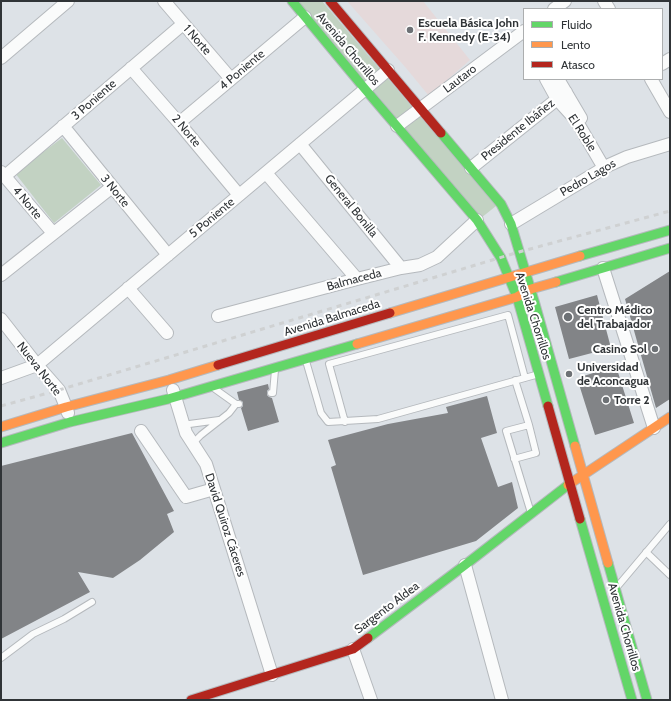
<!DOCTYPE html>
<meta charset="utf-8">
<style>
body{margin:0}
#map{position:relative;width:671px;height:701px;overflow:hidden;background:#dde2e7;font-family:Cabin,sans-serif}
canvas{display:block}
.frame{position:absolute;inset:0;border:2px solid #303437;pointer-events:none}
.legend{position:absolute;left:523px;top:8px;width:140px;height:72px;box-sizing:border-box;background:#fff;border:1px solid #acaeaf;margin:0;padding:5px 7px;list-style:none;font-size:12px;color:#303437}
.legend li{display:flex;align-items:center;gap:8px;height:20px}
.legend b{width:20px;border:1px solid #acaeaf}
</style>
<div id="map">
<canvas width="671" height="701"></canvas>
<div class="frame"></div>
<ul class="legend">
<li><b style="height:5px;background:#63d668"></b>Fluido</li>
<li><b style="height:5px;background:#ff974d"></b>Lento</li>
<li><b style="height:5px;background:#b3261e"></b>Atasco</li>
</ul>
</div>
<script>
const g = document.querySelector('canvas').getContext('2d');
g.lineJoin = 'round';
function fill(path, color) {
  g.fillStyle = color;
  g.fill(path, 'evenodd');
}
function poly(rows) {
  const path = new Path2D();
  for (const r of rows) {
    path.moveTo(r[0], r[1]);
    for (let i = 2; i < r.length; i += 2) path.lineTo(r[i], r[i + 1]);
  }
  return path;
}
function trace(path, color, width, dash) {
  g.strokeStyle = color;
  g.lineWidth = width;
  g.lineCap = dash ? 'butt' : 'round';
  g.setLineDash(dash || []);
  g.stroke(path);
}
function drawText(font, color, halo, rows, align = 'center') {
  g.font = font + ' Cabin,sans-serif';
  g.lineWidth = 4;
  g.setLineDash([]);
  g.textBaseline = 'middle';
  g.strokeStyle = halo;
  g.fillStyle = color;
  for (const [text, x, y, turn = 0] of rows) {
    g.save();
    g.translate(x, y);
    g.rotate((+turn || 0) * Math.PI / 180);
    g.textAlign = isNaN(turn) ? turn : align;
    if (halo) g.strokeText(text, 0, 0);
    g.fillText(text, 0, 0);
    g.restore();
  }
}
const education = poly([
 [347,1,423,1,470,60,429,96,406,68]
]);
const green = poly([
 [298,1,322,1,496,206,481,218],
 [62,138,101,185,54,223,15,173]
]);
const building = poly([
 [670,271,670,399,656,408,625,299],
 [597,295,611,348,569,359,555,307],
 [616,366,634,423,595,435,577,378],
 [268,384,269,389,267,391,267,395,269,397,272,398,279,422,248,431,241,408,243,406,243,402,239,400,237,392],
 [487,396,497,433,481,438,498,487,512,482,518,508,476,541,363,575,331,467,336,465,328,440,388,424,448,413,446,407],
 [132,433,174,511,167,514,174,532,140,560,113,578,78,572,90,592,1,639,1,466]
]);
const lane = poly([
 [306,361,321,413,328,422,378,419,539,374],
 [515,380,529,425,506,431,531,513],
 [215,389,236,404,239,404],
 [271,393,273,393,275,370],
 [345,422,329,364,508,315,525,378],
 [182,425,219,420],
 [192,444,201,435,229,413,236,404],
 [514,459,536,453,529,425],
 [646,552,670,575],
 [617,587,670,524],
 [1,658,33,634,64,619,92,602]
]);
const street = poly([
 [164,1,231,79],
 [604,1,609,9],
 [554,9,565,1],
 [1,58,68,1],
 [662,64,670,59],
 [131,68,179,123,239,195],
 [546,79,557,99,576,120,604,168],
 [558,79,581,118],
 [651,79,670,112],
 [179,123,305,17],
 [63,126,168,255],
 [397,126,524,31],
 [300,144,401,268],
 [471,168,566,92],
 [1,172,53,233],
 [266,173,357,279],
 [5,176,183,24],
 [511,224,609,165,627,157,670,144],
 [603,268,654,428],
 [1,275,112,187],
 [128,288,167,333],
 [218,316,357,279,401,268,420,265,437,257,477,220],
 [1,319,37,365,59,390,66,407,68,413],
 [1,378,37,365,388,70],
 [173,390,186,433,206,464,214,489,272,675],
 [141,431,186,497,214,489],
 [465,565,502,700],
 [353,649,371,700]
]);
const fast = poly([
 [292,1,365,89,477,220,501,258,517,297,548,406],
 [441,133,501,204,511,224,535,304,575,446],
 [580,256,670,230],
 [556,282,670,248],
 [1,443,70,422,168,399,357,344],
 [580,519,632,700],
 [608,563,647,700],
 [368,638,465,565,568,485]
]);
const slow = poly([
 [390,313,580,256],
 [357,344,517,297,531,289,556,282],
 [1,427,66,407,169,380,218,365],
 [575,446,608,563],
 [568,485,670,417]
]);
const jam = poly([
 [330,1,441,133],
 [218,365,390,313],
 [548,406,580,519],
 [191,700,353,649,368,638]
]);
const rail = poly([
 [1,406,59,390,519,252,670,211]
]);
const markers = [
 [410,30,4,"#6d7175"],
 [568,317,5,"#6d7175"],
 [655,349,4,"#6d7175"],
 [569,374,4,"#6d7175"],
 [606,400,4,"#6d7175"]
];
const poiNames = [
 ["Escuela Básica John",418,23],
 ["F. Kennedy (E-34)",418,37],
 ["Centro Médico",577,310],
 ["del Trabajador",577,324],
 ["Casino Sol",647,349,"right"],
 ["Universidad",577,367],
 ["de Aconcagua",577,381],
 ["Torre 2",614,400]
];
const streetNames = [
 ["1 Norte",197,40,49],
 ["Avenida Chorrillos",348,49,50],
 ["4 Poniente",242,70,-40],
 ["Lautaro",460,79,-37],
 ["3 Poniente",94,100,-41],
 ["Presidente Ibáñez",518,130,-39],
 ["2 Norte",186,131,50],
 ["El Roble",582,133,57],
 ["Pedro Lagos",588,178,-30],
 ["3 Norte",115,191,51],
 ["4 Norte",27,203,50],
 ["General Bonilla",351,206,51],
 ["5 Poniente",212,218,-40],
 ["Balmaceda",354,280,-15],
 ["Avenida Chorrillos",533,316,72],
 ["Avenida Balmaceda",332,318,-17],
 ["Nueva Norte",39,369,52],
 ["David Quiroz Cáceres",225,525,72],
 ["Sargento Aldea",387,608,-37],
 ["Avenida Chorrillos",624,627,74]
];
fill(education, '#e5d9da');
fill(green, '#c2d2c2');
fill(building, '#828487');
trace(lane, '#b5b9bd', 8);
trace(street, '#b5b9bd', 14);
trace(fast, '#b5b9bd', 11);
trace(slow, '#b5b9bd', 11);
trace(jam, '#b5b9bd', 11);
trace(lane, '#fafbfb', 6);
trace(street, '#fafbfb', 12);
trace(fast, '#63d668', 9);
trace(slow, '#ff974d', 9);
trace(jam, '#b3261e', 9);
trace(rail, '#cfd1d2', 3, [5, 5]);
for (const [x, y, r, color] of markers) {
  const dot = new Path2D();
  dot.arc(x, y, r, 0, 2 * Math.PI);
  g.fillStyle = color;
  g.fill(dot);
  trace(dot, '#fff', 1.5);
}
drawText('bold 12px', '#303437', '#fff', poiNames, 'left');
drawText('12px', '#303437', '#fff', streetNames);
</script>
